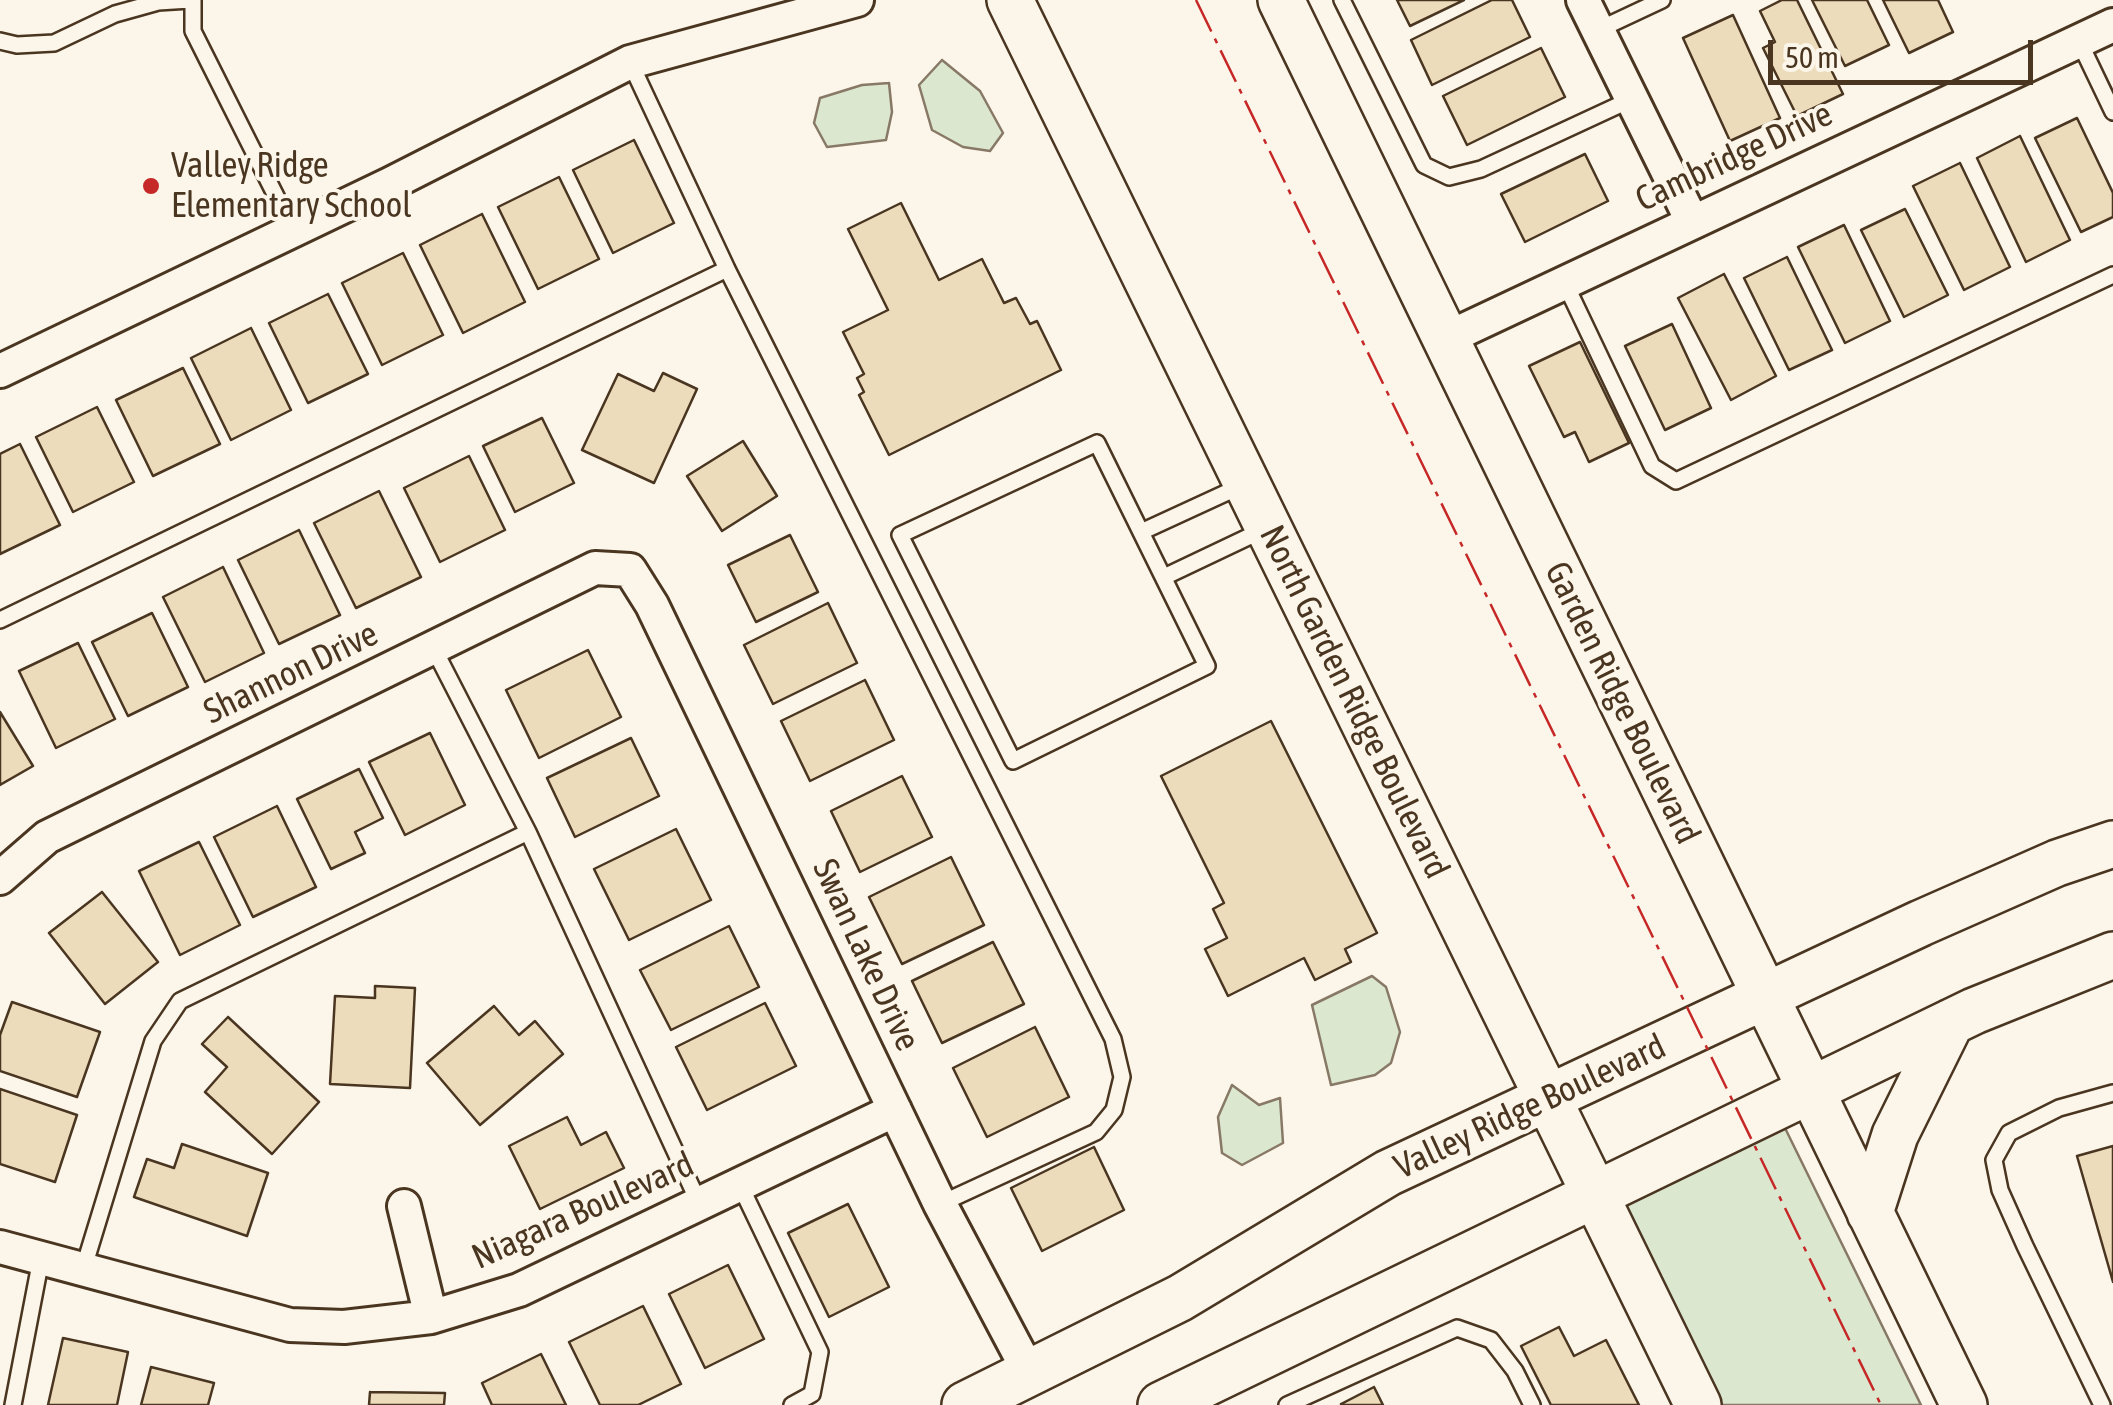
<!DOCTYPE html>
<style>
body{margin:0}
#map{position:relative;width:2113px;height:1405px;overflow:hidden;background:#fbf6e9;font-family:"Asap Condensed",sans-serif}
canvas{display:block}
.scale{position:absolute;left:1768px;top:40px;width:265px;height:45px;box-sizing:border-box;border:5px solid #4a3520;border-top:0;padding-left:12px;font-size:30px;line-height:35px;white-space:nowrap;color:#4a3520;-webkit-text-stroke:8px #fbf6e9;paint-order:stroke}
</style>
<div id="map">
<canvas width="2113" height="1405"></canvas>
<div class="scale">50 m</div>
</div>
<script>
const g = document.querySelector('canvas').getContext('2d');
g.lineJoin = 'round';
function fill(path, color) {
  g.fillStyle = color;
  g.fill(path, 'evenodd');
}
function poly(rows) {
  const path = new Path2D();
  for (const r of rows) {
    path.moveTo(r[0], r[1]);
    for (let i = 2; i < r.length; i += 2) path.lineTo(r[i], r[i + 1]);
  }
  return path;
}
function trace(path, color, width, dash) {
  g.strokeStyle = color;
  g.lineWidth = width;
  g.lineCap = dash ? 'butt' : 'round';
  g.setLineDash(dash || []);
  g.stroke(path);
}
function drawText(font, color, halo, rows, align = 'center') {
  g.font = font + ' "Asap Condensed",sans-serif';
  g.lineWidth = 8;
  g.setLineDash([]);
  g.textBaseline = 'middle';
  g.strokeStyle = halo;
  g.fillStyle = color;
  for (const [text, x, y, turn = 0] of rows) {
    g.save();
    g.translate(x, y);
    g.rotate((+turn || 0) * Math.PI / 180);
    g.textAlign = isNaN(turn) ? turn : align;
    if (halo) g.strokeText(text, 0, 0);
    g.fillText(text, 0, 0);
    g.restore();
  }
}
const green = poly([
 [942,60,980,91,1003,133,990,151,963,147,932,130,919,85,942,60],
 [889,83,892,112,886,140,827,147,814,123,820,98,862,85,889,83],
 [1372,976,1386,987,1400,1032,1391,1063,1375,1075,1331,1085,1312,1005,1372,976],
 [1232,1085,1259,1105,1280,1098,1283,1143,1242,1165,1222,1153,1218,1117,1232,1085],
 [1784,1126,1921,1405,1717,1405,1619,1207,1784,1126]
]);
const building = poly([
 [1397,0,1464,0,1410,26,1397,0],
 [1492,0,1512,0,1530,37,1432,85,1411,40,1492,0],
 [1782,0,1797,0,1843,94,1797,116,1763,48,1775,42,1760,11,1782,0],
 [1812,0,1867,0,1889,45,1845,66,1812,0],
 [1883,0,1938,0,1953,32,1909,53,1883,0],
 [1733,15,1780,118,1730,141,1683,38,1733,15],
 [1541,48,1565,97,1467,145,1443,96,1541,48],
 [2077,118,2113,193,2113,217,2081,232,2035,138,2077,118],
 [2020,136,2070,240,2026,262,1977,158,2020,136],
 [634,140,674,223,613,253,573,170,634,140],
 [1585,154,1608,201,1525,242,1501,194,1585,154],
 [1960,163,2010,267,1964,290,1913,186,1960,163],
 [559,177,599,259,538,289,498,207,559,177],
 [901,203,939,280,982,259,1004,303,1016,298,1030,324,1037,321,1061,370,889,455,859,395,864,392,857,378,864,374,843,332,888,310,848,229,901,203],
 [1905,209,1948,295,1904,317,1861,230,1905,209],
 [482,214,525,302,463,333,420,245,482,214],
 [1844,225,1890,321,1845,343,1798,247,1844,225],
 [403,253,443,335,382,365,342,283,403,253],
 [1787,257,1832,350,1789,370,1744,278,1787,257],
 [1724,274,1776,376,1731,400,1678,298,1724,274],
 [328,294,368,374,308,403,269,323,328,294],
 [1672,324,1711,408,1665,430,1625,346,1672,324],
 [251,328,291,410,231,440,191,358,251,328],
 [1580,342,1629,443,1589,462,1575,432,1564,437,1529,366,1580,342],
 [183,368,220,444,153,476,116,400,183,368],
 [663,373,697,389,654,483,582,450,618,374,654,391,663,373],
 [97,407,134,482,73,512,36,437,97,407],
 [542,418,574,483,515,512,483,446,542,418],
 [743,441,777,496,722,531,687,476,743,441],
 [20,444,60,525,0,554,0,454,20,444],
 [469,456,505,530,440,562,404,488,469,456],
 [379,491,421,577,356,608,314,523,379,491],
 [299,530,340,615,279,644,238,560,299,530],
 [790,535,818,592,756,622,728,565,790,535],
 [223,567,264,653,205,682,163,597,223,567],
 [828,603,857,663,773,704,744,645,828,603],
 [152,613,188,687,128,716,92,642,152,613],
 [78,643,115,719,56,748,19,671,78,643],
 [588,650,621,717,539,758,506,690,588,650],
 [865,680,894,740,810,781,781,721,865,680],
 [0,712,33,766,0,785,0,712],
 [1271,721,1377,933,1345,949,1351,962,1315,980,1304,958,1228,996,1205,949,1227,938,1213,909,1224,903,1161,776,1271,721],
 [430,733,465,805,405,835,369,762,430,733],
 [631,738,659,796,575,837,547,778,631,738],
 [359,769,383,818,355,832,365,853,331,869,297,799,359,769],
 [902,776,932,837,860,872,831,811,902,776],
 [277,806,316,887,253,917,214,837,277,806],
 [676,829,711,900,629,940,594,869,676,829],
 [199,842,240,925,180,955,139,871,199,842],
 [951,857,984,925,902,964,869,897,951,857],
 [102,892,158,962,105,1004,49,933,102,892],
 [729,926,759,987,671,1030,640,970,729,926],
 [993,942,1024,1004,942,1043,912,981,993,942],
 [375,986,415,988,410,1088,330,1084,335,996,375,998,375,986],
 [12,1002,100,1032,77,1097,0,1071,0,1035,12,1002],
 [765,1003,796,1066,707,1110,676,1047,765,1003],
 [494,1006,519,1035,535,1021,563,1054,480,1125,427,1063,494,1006],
 [228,1017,319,1102,272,1154,205,1092,227,1067,202,1044,228,1017],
 [1035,1027,1069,1097,987,1137,953,1068,1035,1027],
 [0,1089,77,1115,55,1182,0,1164,0,1089],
 [567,1117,581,1145,606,1132,624,1168,540,1209,509,1146,567,1117],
 [182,1144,268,1173,247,1236,134,1197,147,1159,174,1168,182,1144],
 [2113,1146,2113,1282,2077,1156,2113,1146],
 [1094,1147,1124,1210,1042,1251,1011,1188,1094,1147],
 [848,1204,889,1287,829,1317,788,1233,848,1204],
 [728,1265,764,1339,705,1368,669,1294,728,1265],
 [643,1306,681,1384,638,1405,600,1405,569,1342,643,1306],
 [1559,1327,1574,1356,1606,1340,1639,1405,1551,1405,1521,1346,1559,1327],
 [63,1338,128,1352,117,1405,48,1405,63,1338],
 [541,1354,566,1405,492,1405,482,1383,541,1354],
 [151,1367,214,1383,208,1405,141,1405,151,1367],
 [1374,1387,1383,1405,1342,1405,1341,1404,1374,1387],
 [370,1392,445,1393,444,1405,369,1405,370,1392]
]);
const lane = poly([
 [193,0,193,31,292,228],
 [1342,0,1424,165,1449,177,1481,169,1632,99],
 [1598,30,1662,0],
 [0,41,17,45,54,43,115,14,158,2,190,0],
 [2079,41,2113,112],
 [630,62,727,269,1113,1039,1122,1077,1114,1110,1096,1132,940,1204],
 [1564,281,1652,466,1676,481,2113,275],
 [1097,443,1207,666,1013,761,900,535,1097,443],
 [1141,532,1243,485],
 [1164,577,1265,529],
 [0,620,727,269],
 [433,647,528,832,699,1203],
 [740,1185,820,1352,812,1394,792,1405],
 [83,1270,153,1041,180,1001,528,832],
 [13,1405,41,1259],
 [1287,1405,1457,1328,1491,1340,1515,1371,1532,1405],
 [2102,1405,2025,1246,2000,1190,1994,1160,2009,1133,2059,1108,2113,1093]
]);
const street = poly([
 [1583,0,1692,221],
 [1445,339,2113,25],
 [0,371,388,185,630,62,857,0],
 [0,878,47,837,595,568,630,570,652,605,940,1204,1030,1374],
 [404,1206,431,1317],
 [0,1247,290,1325,344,1327,431,1317,519,1290,895,1110]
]);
const secondary = poly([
 [1010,0,1698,1405],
 [1281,0,1964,1405],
 [1870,1213,1895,1135,1951,1022],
 [965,1405,1180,1298,1388,1173,1921,923,2057,863,2113,844],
 [1161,1405,1974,1011,2113,955]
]);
const power = poly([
 [1196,0,1881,1405]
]);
const markers = [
 [151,186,10,"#c62828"]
];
const streetNames = [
 ["Cambridge Drive",1734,157,-25],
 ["Shannon Drive",291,673,-26],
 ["North Garden Ridge Boulevard",1354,702,64],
 ["Garden Ridge Boulevard",1622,703,64],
 ["Swan Lake Drive",866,955,65],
 ["Valley Ridge Boulevard",1530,1107,-25],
 ["Niagara Boulevard",583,1211,-24]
];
const poiNames = [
 ["Valley Ridge",171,166],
 ["Elementary School",171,206]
];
fill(green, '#dce7d0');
trace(green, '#887966', 2.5);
fill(building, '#ecdcbc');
trace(building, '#4a3520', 2.5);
trace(lane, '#4a3520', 20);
trace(street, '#4a3520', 38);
trace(secondary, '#4a3520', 50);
trace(lane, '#fbf6e9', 15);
trace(street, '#fbf6e9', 32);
trace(secondary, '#fbf6e9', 45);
trace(power, '#c62828', 2.5, [35, 8, 5, 8]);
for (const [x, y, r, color] of markers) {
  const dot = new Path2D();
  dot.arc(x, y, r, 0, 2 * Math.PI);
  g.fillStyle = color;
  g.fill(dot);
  trace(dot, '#fbf6e9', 4);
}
drawText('35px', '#4a3520', '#fbf6e9', streetNames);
drawText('35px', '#4a3520', '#fbf6e9', poiNames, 'left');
</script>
